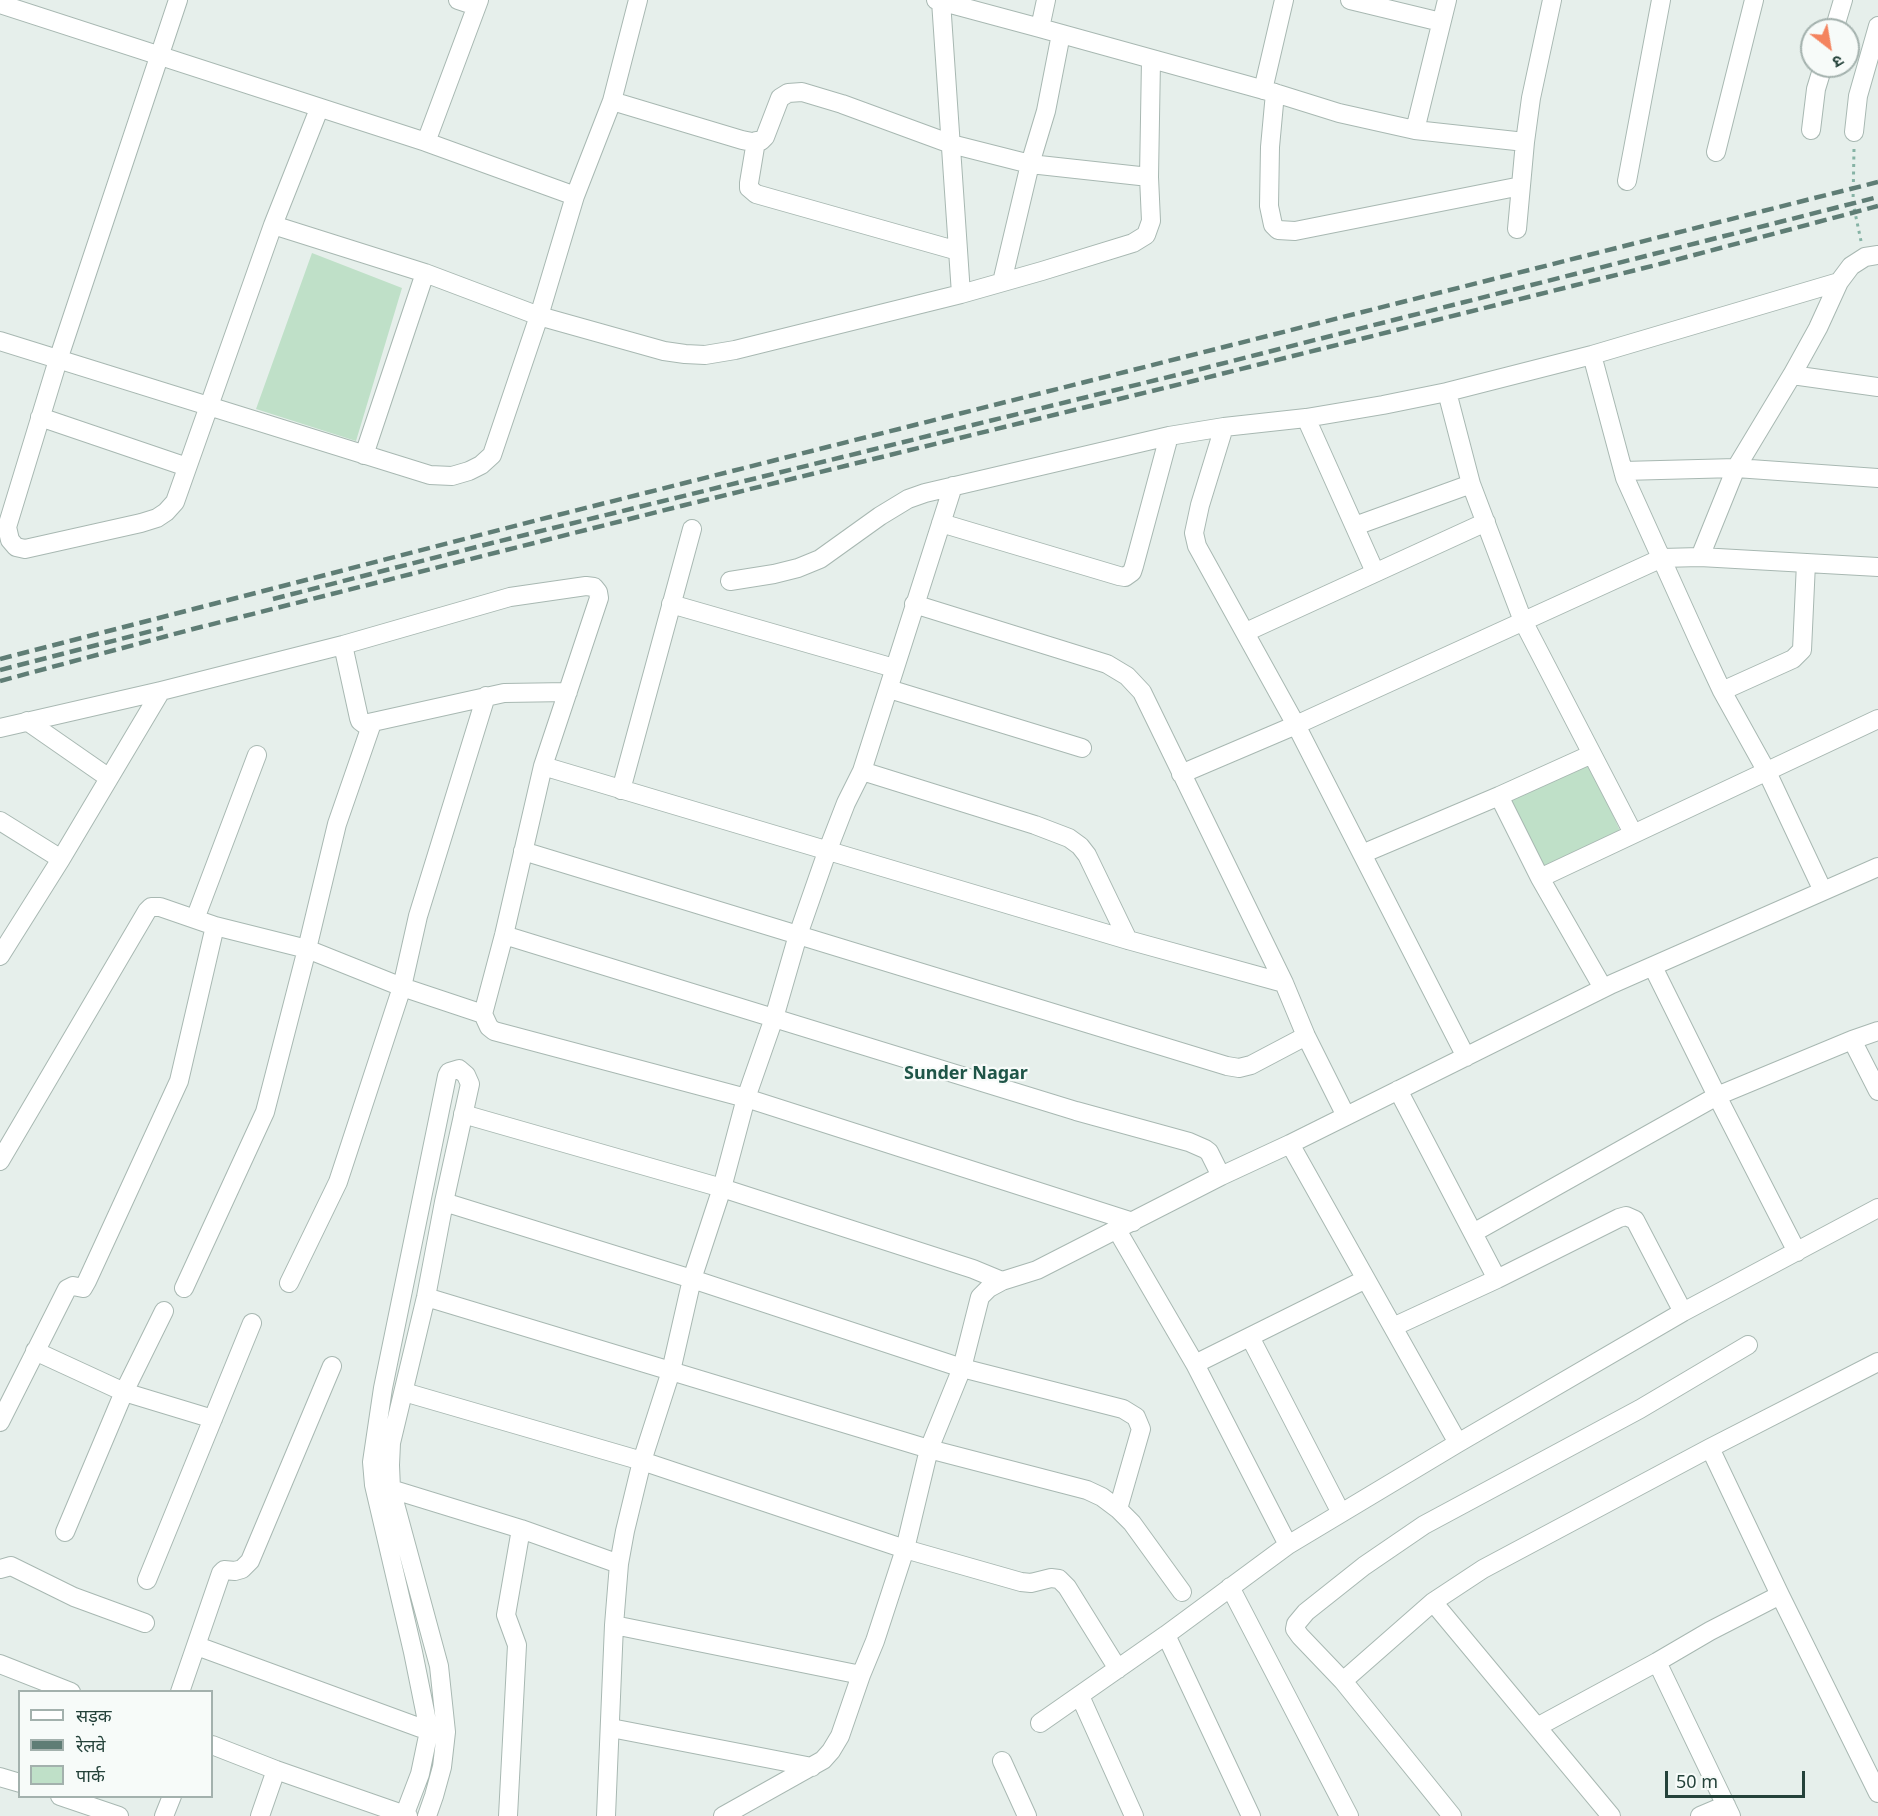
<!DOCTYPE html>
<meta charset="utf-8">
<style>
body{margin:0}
#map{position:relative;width:1878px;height:1816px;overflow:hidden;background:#e6efeb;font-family:"Noto Sans","Noto Sans Devanagari",sans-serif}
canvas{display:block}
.legend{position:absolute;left:18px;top:1690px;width:195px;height:108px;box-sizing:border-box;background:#f7fbf9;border:2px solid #a3b1ad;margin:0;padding:8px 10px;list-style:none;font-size:18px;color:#24423a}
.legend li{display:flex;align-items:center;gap:12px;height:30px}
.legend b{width:30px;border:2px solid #a3b1ad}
.north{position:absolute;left:1800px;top:18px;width:60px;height:60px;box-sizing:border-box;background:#f7fbf9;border:2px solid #a3b1ad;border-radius:50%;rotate:149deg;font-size:16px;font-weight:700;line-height:24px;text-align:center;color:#24423a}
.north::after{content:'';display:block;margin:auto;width:21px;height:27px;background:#f4845f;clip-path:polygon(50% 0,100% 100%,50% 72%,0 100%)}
.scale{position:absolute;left:1665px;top:1771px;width:140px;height:27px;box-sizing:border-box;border:3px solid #24423a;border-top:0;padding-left:8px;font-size:18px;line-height:21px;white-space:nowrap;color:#24423a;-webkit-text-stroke:4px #f7fbf9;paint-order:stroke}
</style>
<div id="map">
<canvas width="1878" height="1816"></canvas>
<ul class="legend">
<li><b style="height:8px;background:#fff"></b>सड़क</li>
<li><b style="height:8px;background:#5f7d75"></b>रेलवे</li>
<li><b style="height:16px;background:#bfe0c8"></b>पार्क</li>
</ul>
<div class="north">उ</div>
<div class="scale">50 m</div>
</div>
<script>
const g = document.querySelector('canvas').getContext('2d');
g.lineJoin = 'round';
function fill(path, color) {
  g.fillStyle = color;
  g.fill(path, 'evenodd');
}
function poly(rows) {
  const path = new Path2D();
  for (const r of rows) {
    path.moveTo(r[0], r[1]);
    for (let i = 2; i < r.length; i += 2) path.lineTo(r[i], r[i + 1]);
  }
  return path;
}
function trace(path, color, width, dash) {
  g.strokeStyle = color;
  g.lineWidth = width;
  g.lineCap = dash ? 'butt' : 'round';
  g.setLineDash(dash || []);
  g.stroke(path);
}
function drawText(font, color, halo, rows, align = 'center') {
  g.font = font + ' "Noto Sans",sans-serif';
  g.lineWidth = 4.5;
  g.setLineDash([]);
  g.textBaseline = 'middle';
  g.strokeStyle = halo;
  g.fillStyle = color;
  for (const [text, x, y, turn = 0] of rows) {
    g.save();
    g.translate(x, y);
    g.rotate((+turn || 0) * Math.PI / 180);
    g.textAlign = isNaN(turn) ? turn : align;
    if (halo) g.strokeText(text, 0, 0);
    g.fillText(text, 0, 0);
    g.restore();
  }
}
const green = poly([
 [312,253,402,288,356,441,256,409],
 [1589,763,1622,835,1542,872,1505,801]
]);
const path = poly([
 [1854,149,1853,203,1861,241]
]);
const minor = poly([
 [178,0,58,360,7,527,10,540,16,547,25,549,141,523,157,518,166,512,175,502,273,225,319,109],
 [458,0,476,6],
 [936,0,1040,28,1046,0],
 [1350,0,1441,22],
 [941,1,961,294],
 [0,4,426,142,575,196],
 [1040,28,1275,93,1339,113,1415,130,1525,142],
 [1834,30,1843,0],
 [1263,90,1284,0],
 [1275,93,1270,147,1269,206,1273,225,1278,230,1295,231,1521,186],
 [612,101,742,140,752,142,761,141,765,137,780,98,788,93,802,92,842,104,951,144,1030,164,1149,177],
 [1415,130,1447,0],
 [1811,130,1816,89,1823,66],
 [1854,132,1858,96,1878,26],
 [756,141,749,183,749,188,756,194,958,251],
 [426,142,479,0],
 [1716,152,1754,0],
 [1627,181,1661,0],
 [273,225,425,273,539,316,664,351,685,354,705,355,735,350,961,294,1042,271,1133,243,1146,235,1151,221,1149,177,1151,60],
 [1517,229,1525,142,1531,98,1552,0],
 [1002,282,1030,164,1046,111,1061,34],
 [0,341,430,475,452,476,469,471,481,465,492,455,539,316,575,196,612,101,638,0],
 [1592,355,1625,478,1700,644,1722,691,1767,772,1823,891],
 [1792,375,1878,387],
 [1447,392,1471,484,1523,621,1633,833],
 [40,417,187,467],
 [1306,418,1375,572],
 [1224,427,1200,505,1194,533,1197,546,1296,725,1466,1057],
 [364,455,425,273],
 [1623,471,1736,468,1878,478],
 [941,523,1119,576,1125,577,1132,572,1134,566,1169,436],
 [1355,526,1471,484],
 [1700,557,1736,468,1792,375,1818,328,1839,282,1851,266,1865,257,1878,255],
 [730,581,774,574,798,568,820,559,880,516,908,499,925,493,1169,436,1224,427,1306,418,1383,405,1447,392,1592,355,1839,282],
 [671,604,894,668],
 [914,604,1107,664,1127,676,1142,692,1284,983,1306,1036,1346,1116],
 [1246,632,1486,522],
 [343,645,359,718,360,721,364,724,504,693,568,692],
 [889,689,1082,748],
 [1722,691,1793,659,1802,650,1806,563],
 [27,721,109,778],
 [0,728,161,691,343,645,510,597,586,586,594,587,598,592,599,598,543,766,504,935,483,1014,489,1027,494,1031,746,1098,1133,1222],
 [543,766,1128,940,1284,983],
 [862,771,1035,825,1069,838,1080,846,1087,855,1128,940],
 [1181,774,1296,725,1662,558,1700,557,1878,567],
 [621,790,692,529],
 [1499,796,1540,878,1603,988],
 [0,821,61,859],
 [523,851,1227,1066,1239,1068,1251,1065,1306,1036],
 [1362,854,1499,796,1592,754],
 [1540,878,1878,719],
 [195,919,257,755],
 [504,935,1076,1111,1189,1142,1205,1149,1209,1152,1221,1176],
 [0,956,61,859,161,691],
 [1653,967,1717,1096,1797,1252],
 [1852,1040,1878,1091],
 [1398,1090,1497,1279],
 [463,1114,722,1188,973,1269,1002,1281],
 [1290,1144,1458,1443],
 [0,1161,147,911,151,907,160,907,215,926,307,949,402,987,483,1014],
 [444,1202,692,1279,962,1368,1123,1409,1136,1417,1141,1429,1118,1509],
 [1117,1230,1195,1364,1288,1545],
 [1473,1233,1717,1096,1852,1040,1878,1031],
 [289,1283,338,1182,402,987,418,916,486,696],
 [184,1288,265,1112,307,949,337,824,372,723],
 [426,1297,929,1449,1087,1490,1102,1497,1118,1509,1132,1523,1182,1592],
 [1393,1327,1497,1279,1619,1218,1626,1216,1635,1220,1683,1312],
 [1250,1337,1341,1513],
 [35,1351,124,1392,213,1419],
 [1195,1364,1366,1279],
 [404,1392,642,1461,905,1549,1021,1582,1031,1583,1051,1578,1059,1579,1067,1587,1118,1669],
 [0,1422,67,1289,73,1286,83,1288,87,1281,179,1081,215,926],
 [1710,1448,1780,1595,1878,1793],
 [391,1489,521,1529,619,1564],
 [65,1532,124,1392,164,1311],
 [0,1569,11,1566,74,1597,145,1623],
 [147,1580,252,1323],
 [1230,1587,1349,1816],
 [1433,1602,1343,1681,1452,1816],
 [614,1625,861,1675],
 [1166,1635,1251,1816],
 [197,1646,429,1731,438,1731],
 [1657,1662,1731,1816],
 [0,1664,71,1692],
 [1343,1681,1300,1636,1295,1629,1296,1624,1306,1612,1364,1566,1424,1525,1640,1409,1748,1345],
 [180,1692,221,1573,224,1570,235,1571,242,1569,250,1561,332,1366],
 [1080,1696,1134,1816],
 [1040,1723,1166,1635,1288,1545,1458,1443,1683,1312,1878,1208],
 [1537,1727,1657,1662,1710,1631,1780,1595],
 [611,1728,812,1767],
 [212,1745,276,1770,408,1816],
 [1002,1761,1027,1816],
 [0,1777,20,1783],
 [60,1796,119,1816],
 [164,1816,172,1796],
 [260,1816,276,1770],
 [404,1816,420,1774,429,1731,413,1652,374,1485,372,1462,383,1388,447,1076,449,1072,459,1069,466,1075,470,1084,444,1202,426,1297,391,1443,390,1465,391,1489,439,1666,446,1732,442,1767,434,1796,427,1816],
 [508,1816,517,1645,506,1615,521,1529],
 [606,1816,614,1625,619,1564,625,1531,642,1461,671,1371,692,1279,722,1188,746,1098,774,1018,798,935,827,852,846,803,862,771,953,486],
 [723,1816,823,1760,831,1751,840,1736,861,1675,875,1641,905,1549,929,1449,962,1368,980,1297,989,1288,1002,1281,1037,1270,1221,1176,1290,1144,1612,984,1878,867],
 [1611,1816,1433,1602,1483,1569,1710,1448,1878,1362],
 [1700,1816,1726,1805]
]);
const rail = poly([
 [273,599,492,543,1193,371,1878,197],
 [0,659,538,520,1878,182],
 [0,670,163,628],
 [0,681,193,629,685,505,1197,380,1664,263,1878,206]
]);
const neighbourhoodNames = [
 ["Sunder Nagar",966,1074]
];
fill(green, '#bfe0c8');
trace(minor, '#a8b8b2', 20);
trace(path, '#86b3a5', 3, [3, 4.5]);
trace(minor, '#fff', 18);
trace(rail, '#5f7d75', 4.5, [12, 6]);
drawText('bold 18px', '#1f5548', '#f7fbf9', neighbourhoodNames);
</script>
